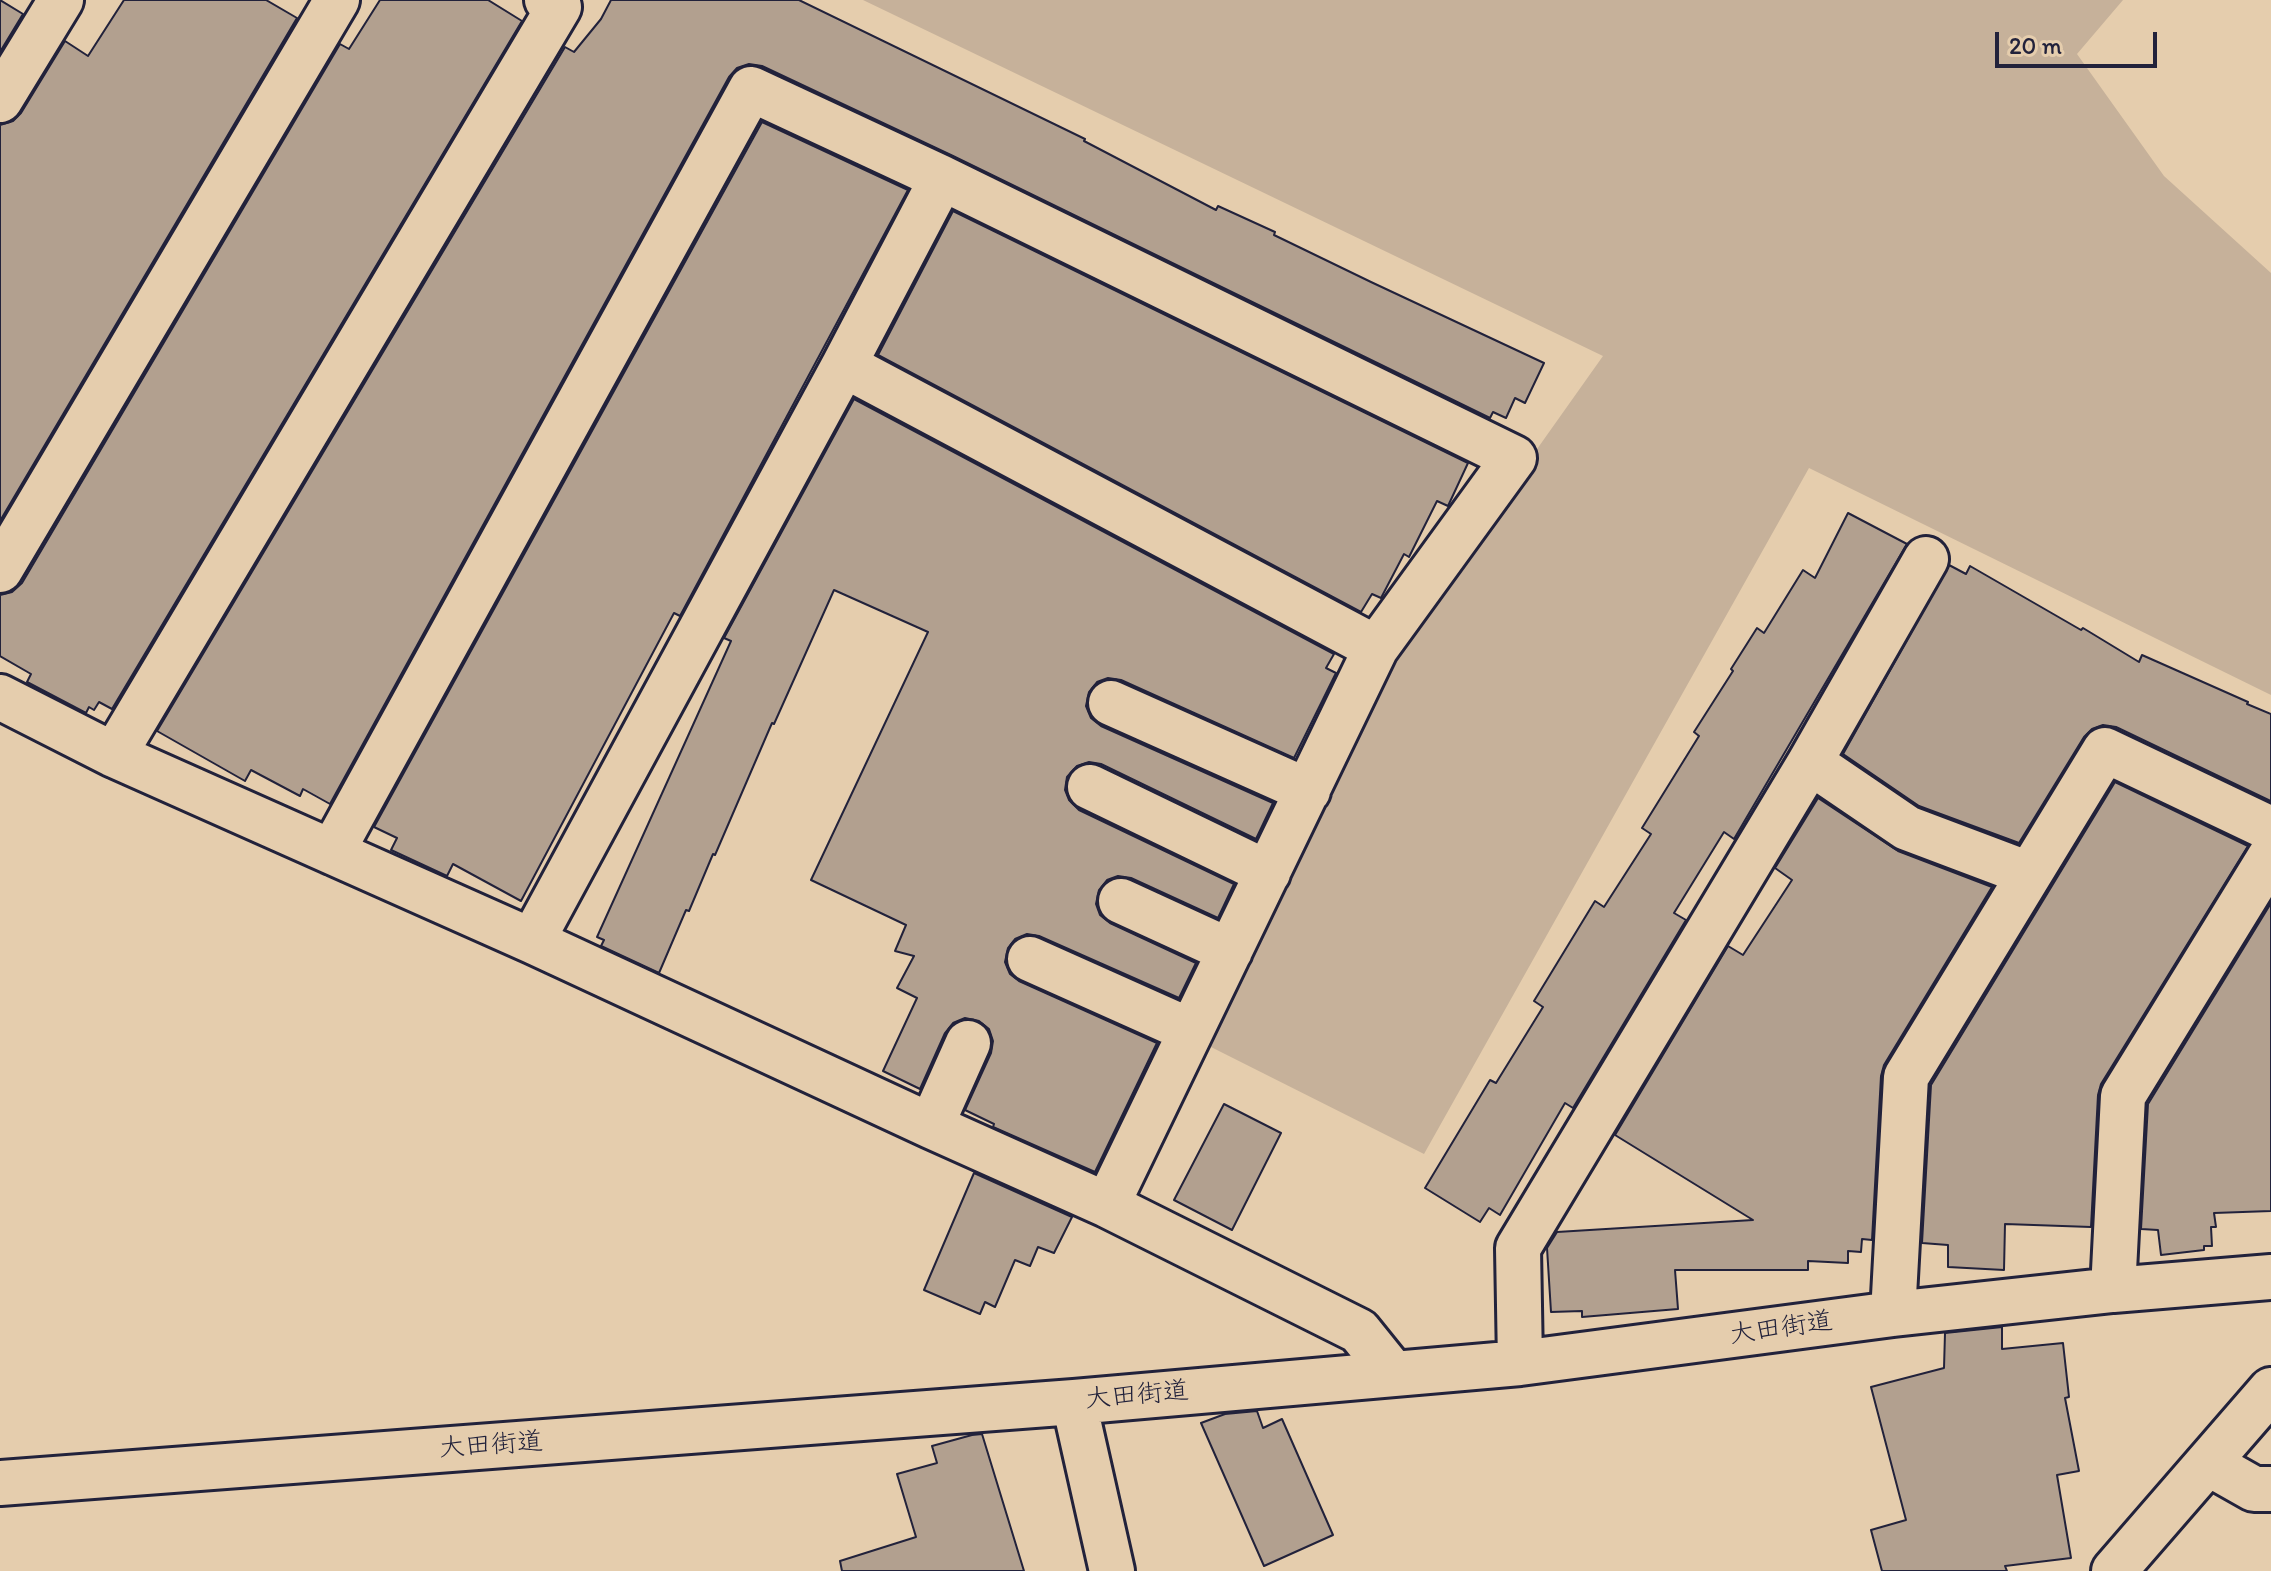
<!DOCTYPE html>
<meta charset="utf-8">
<style>
body{margin:0}
#map{position:relative;width:2271px;height:1571px;overflow:hidden;background:#e5cdad;font-family:Itim,sans-serif}
canvas{display:block}
.scale{position:absolute;left:1995px;top:32px;width:162px;height:36px;box-sizing:border-box;border:4px solid #22223b;border-top:0;padding-left:10px;font-size:24px;line-height:28px;white-space:nowrap;color:#22223b;-webkit-text-stroke:6px #e5cdad;paint-order:stroke}
</style>
<div id="map">
<canvas width="2271" height="1571"></canvas>
<div class="scale">20 m</div>
</div>
<script>
const g = document.querySelector('canvas').getContext('2d');
g.lineJoin = 'round';
function fill(path, color) {
  g.fillStyle = color;
  g.fill(path, 'evenodd');
}
function poly(rows) {
  const path = new Path2D();
  for (const r of rows) {
    path.moveTo(r[0], r[1]);
    for (let i = 2; i < r.length; i += 2) path.lineTo(r[i], r[i + 1]);
  }
  return path;
}
function trace(path, color, width, dash) {
  g.strokeStyle = color;
  g.lineWidth = width;
  g.lineCap = dash ? 'butt' : 'round';
  g.setLineDash(dash || []);
  g.stroke(path);
}
function drawText(font, color, halo, rows, align = 'center') {
  g.font = font + ' Itim,"Klee One",sans-serif';
  g.lineWidth = 7;
  g.setLineDash([]);
  g.textBaseline = 'middle';
  g.strokeStyle = halo;
  g.fillStyle = color;
  for (const [text, x, y, turn = 0] of rows) {
    g.save();
    g.translate(x, y);
    g.rotate((+turn || 0) * Math.PI / 180);
    g.textAlign = isNaN(turn) ? turn : align;
    if (halo) g.strokeText(text, 0, 0);
    g.fillText(text, 0, 0);
    g.restore();
  }
}
const green = poly([
 [863,0,2123,0,2077,54,2164,176,2271,273,2271,695,1809,468,1424,1154,1209,1046,1391,655,1603,356]
]);
const building = poly([
 [0,0,23,14,0,52,0,0],
 [124,0,266,0,297,18,0,521,0,125,13,121,21,113,65,41,88,56,124,0],
 [380,0,488,0,522,21,112,709,99,702,94,710,89,707,86,713,27,682,31,674,0,656,0,595,12,592,22,583,340,44,349,49,380,0],
 [611,0,799,0,1085,139,1084,141,1216,210,1218,206,1275,232,1274,235,1371,282,1544,363,1525,403,1515,398,1506,418,1493,412,1490,418,953,156,762,66,749,64,737,68,729,77,330,804,303,789,300,796,251,770,245,781,157,731,565,47,574,52,601,19,611,0],
 [762,122,908,190,680,616,674,613,521,901,453,864,447,876,391,850,397,838,374,827,762,122],
 [953,211,1468,463,1448,506,1437,501,1409,557,1404,554,1381,598,1372,594,1361,612,878,355,953,211],
 [854,399,1334,654,1326,668,1336,673,1294,758,1121,680,1108,678,1097,682,1089,692,1086,706,1091,718,1101,726,1273,803,1256,839,1101,764,1089,762,1077,766,1067,777,1065,790,1069,800,1079,810,1234,884,1218,918,1131,878,1118,876,1107,880,1099,890,1096,904,1100,915,1110,923,1196,963,1179,998,1039,936,1027,934,1015,939,1008,948,1005,962,1010,974,1019,981,1157,1043,1095,1172,993,1127,994,1124,965,1110,991,1053,993,1041,989,1029,979,1021,965,1018,953,1023,945,1033,920,1089,883,1071,917,998,897,988,914,956,895,951,906,925,811,880,928,632,834,590,774,724,772,723,715,855,713,854,689,911,686,910,659,973,601,946,604,940,597,937,731,641,724,638,854,399],
 [1848,513,1907,544,1734,839,1724,832,1674,913,1686,920,1573,1108,1565,1103,1500,1215,1489,1208,1480,1222,1425,1188,1490,1080,1496,1083,1543,1007,1534,1001,1595,901,1604,907,1651,834,1642,828,1699,736,1694,732,1733,671,1731,669,1757,628,1764,633,1803,570,1815,578,1848,513],
 [1949,565,1966,574,1970,566,2081,630,2083,628,2139,662,2142,655,2248,702,2247,704,2271,714,2271,801,2116,727,2103,725,2092,729,2084,737,2019,843,1919,806,1843,754,1949,565],
 [2115,782,2248,846,2101,1084,2098,1095,2091,1227,2005,1224,2004,1270,1948,1267,1948,1245,1922,1243,1931,1085,2115,782],
 [1818,798,1898,851,1992,887,1884,1065,1881,1076,1872,1240,1862,1239,1861,1252,1848,1251,1848,1263,1808,1261,1808,1270,1675,1270,1678,1309,1582,1317,1582,1311,1551,1312,1547,1248,1557,1232,1753,1220,1615,1135,1728,946,1743,955,1792,880,1775,868,1818,798],
 [2271,903,2271,1211,2214,1213,2216,1227,2211,1227,2212,1246,2204,1246,2204,1250,2161,1255,2158,1230,2141,1229,2148,1104,2271,903],
 [1224,1104,1281,1133,1232,1230,1174,1200,1224,1104],
 [974,1173,1072,1217,1054,1253,1038,1247,1030,1266,1015,1260,995,1307,985,1302,980,1314,924,1290,974,1173],
 [2002,1327,2002,1349,2063,1343,2069,1397,2065,1398,2079,1471,2057,1475,2071,1558,2005,1566,2007,1571,1882,1571,1871,1530,1906,1520,1871,1387,1944,1368,1945,1333,2002,1327],
 [1257,1411,1263,1428,1282,1419,1333,1535,1264,1566,1201,1423,1225,1414,1257,1411],
 [982,1434,1024,1571,842,1571,840,1561,916,1537,897,1474,937,1463,932,1446,972,1435,982,1434]
]);
const minor = poly([
 [0,100,61,0],
 [0,570,337,0],
 [0,697,114,755,532,941,931,1126,1107,1205,1359,1331,1392,1372],
 [1111,703,1308,791],
 [114,755,559,7,547,0],
 [1810,762,1907,828,2029,874],
 [1090,787,1268,873],
 [332,852,751,89,942,178],
 [1121,901,1230,951],
 [532,941,844,365,942,178,1514,458,1376,648,844,365],
 [1030,959,1191,1031],
 [931,1126,968,1043],
 [1107,1205,1376,648],
 [2113,1290,2123,1096,2271,855],
 [1893,1314,1906,1077,2105,750,2271,829],
 [1520,1363,1518,1248,1810,762,1926,559],
 [1074,1402,1112,1571],
 [2208,1463,2254,1489,2271,1489],
 [0,1483,1074,1402,1520,1363,1893,1314,2113,1290,2271,1277],
 [2114,1571,2271,1390]
]);
const streetNames = [
 ["大田街道",1781,1329,-8],
 ["大田街道",1137,1396,-5],
 ["大田街道",491,1446,-4]
];
fill(green, '#c6b19a');
fill(building, '#b2a08f');
trace(building, '#22223b', 2);
trace(minor, '#22223b', 50);
trace(minor, '#e5cdad', 44);
drawText('26px', '#22223b', '#e5cdad', streetNames);
</script>
